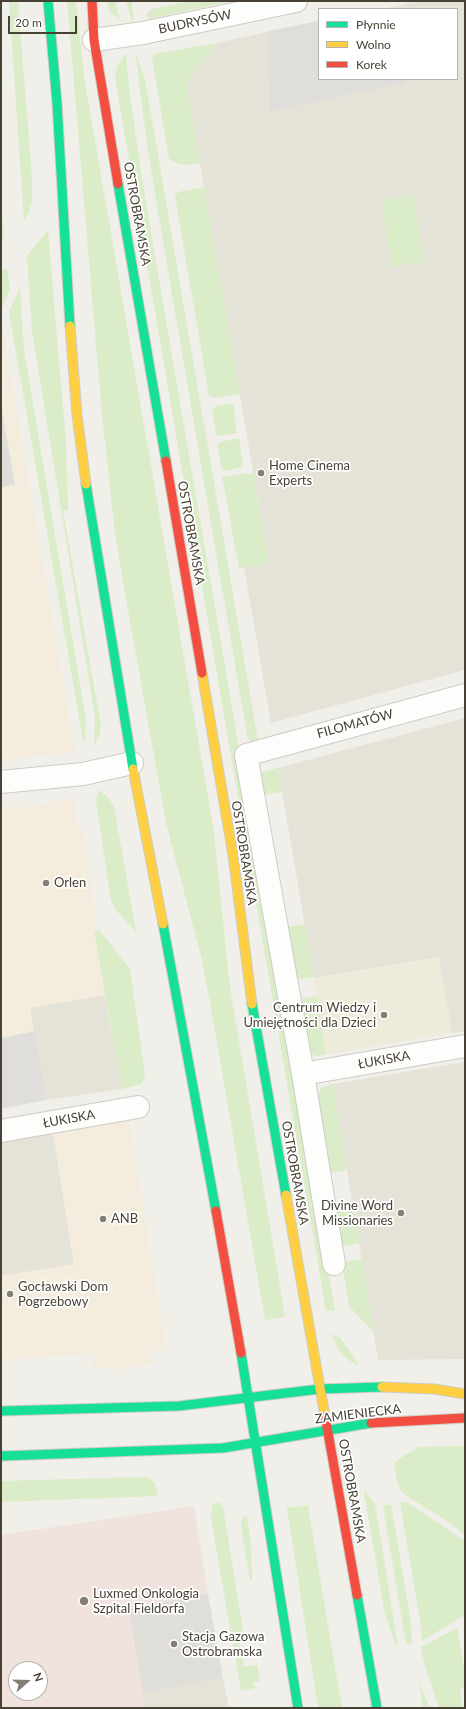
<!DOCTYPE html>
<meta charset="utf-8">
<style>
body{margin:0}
#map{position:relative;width:466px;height:1709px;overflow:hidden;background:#f0efea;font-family:Lato,sans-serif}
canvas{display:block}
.frame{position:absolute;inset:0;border:2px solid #484235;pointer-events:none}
.legend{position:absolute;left:318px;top:8px;width:140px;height:72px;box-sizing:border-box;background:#fff;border:1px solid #b6b3ae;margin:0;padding:5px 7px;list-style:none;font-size:12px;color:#484235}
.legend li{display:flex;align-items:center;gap:8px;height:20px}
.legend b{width:20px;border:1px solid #b6b3ae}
.north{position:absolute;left:8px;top:1661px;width:40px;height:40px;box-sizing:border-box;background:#fff;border:1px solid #b6b3ae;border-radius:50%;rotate:70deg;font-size:11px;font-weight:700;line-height:16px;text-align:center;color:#484235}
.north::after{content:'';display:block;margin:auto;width:14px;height:18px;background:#837f74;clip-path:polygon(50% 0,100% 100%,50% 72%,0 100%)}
.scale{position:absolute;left:8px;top:16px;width:69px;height:18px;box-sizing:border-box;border:2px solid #484235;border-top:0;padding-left:5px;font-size:12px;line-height:14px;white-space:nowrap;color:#484235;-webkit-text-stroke:3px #fff;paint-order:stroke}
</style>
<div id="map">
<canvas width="466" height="1709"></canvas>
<div class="frame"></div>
<ul class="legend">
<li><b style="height:5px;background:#16e098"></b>Płynnie</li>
<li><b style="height:5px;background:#ffcf43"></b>Wolno</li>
<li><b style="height:5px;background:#f24e42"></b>Korek</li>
</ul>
<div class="north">N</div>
<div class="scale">20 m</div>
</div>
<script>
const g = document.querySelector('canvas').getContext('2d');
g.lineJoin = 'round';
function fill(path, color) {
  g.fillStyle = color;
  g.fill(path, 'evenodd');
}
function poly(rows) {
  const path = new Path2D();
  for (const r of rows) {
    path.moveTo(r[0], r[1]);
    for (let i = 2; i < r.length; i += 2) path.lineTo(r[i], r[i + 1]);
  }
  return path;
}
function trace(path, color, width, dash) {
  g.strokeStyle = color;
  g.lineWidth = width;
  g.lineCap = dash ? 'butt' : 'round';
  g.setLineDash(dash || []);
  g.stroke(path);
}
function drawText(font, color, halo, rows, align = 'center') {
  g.font = font + ' Lato,sans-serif';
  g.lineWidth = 3.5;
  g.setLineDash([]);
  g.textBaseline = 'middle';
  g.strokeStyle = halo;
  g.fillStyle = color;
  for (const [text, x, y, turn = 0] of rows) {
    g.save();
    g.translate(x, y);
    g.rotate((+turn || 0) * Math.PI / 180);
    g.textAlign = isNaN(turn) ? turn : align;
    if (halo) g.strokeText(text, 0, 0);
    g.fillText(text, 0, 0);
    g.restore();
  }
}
const residential = poly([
 [420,1,465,1,465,670,271,723,244,567,269,563,186,84,216,43,319,21,319,79,457,79,457,9,382,9],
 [465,718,465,1031,452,1033,438,957,314,978,278,768],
 [105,995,122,1089,46,1100,30,1008],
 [465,1062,465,1359,378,1360,333,1084],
 [53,1132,74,1265,1,1276,1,1141],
 [223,1678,229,1708,146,1708,143,1693]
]);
const commercial = poly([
 [1,318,75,752,1,760],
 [76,799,76,808,74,809,75,817,85,838,96,925,94,931,105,995,30,1008,46,1100,1,1109,1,809,44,805,51,803,51,801],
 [129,1119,166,1348,150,1351,152,1364,111,1370,111,1366,94,1369,91,1354,1,1360,1,1276,74,1264,53,1132]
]);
const industrial = poly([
 [208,1594,223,1678,143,1693,128,1608]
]);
const education = poly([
 [439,957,452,1033,326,1055,314,978]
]);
const medical = poly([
 [194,1506,208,1594,128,1608,146,1708,1,1708,1,1535],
 [16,1669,40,1669,40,1693,16,1693]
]);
const green = poly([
 [9,1,18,1,32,177,32,201,28,214,24,221],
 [67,1,76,1,85,82,214,832,230,988,285,1317,265,1320,210,1003,202,960,166,823,124,588,115,533,102,415],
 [107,1,115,1,121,21,110,12],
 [126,1,132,1,134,24,132,23],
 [192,1,232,1,148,19,147,13,152,9],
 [216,43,186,84,200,163,184,165,175,163,169,159,152,58,155,54],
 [135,50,145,79,258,740,250,742,247,735,159,218,147,145],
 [126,55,131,103,145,197,335,1310,326,1311,116,84,115,76,117,67,124,56],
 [204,187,240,394,217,398,209,396,175,196,178,192],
 [413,195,424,262,392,267,381,204,385,200],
 [1,197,4,238,1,239],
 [48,230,66,443,68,510,63,511,101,725,100,734,94,746,95,717,32,332,27,256],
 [7,268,10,289,1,311,1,270],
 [20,287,24,350,86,720,85,741,83,741,9,312],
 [233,403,237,433,218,436,216,434,212,410,216,406],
 [239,438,243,467,224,471,222,470,217,445,220,442],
 [245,473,246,475,253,473,269,563,239,568,222,477],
 [278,768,282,792,264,795,257,773],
 [98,790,106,795,114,806,137,937,134,930,117,911,111,901,96,801],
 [305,924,314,977,295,980,287,927],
 [99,930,130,969,145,1074,142,1084,122,1089,94,931],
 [317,996,326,1055,315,1056,310,1052,296,1000],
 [333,1084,347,1170,326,1174,314,1099,322,1087],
 [354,1208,360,1243,339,1247,333,1212],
 [362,1259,374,1333,349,1306,342,1262],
 [331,1334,340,1338,356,1360,358,1364,357,1366,341,1354],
 [448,1446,465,1446,465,1535,447,1521,405,1495,399,1488,397,1480,394,1464,400,1458,419,1447],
 [147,1477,155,1483,158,1496,1,1502,1,1481],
 [364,1492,366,1492,375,1504,398,1646,396,1646,385,1614],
 [407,1502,465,1541,465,1615,422,1641,421,1627,400,1503],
 [214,1503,220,1503,223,1507,225,1519,245,1642,239,1643,244,1667,257,1665,260,1681,253,1682,255,1688,241,1691,211,1519,212,1507],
 [391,1504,411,1623,412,1643,406,1644,383,1506],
 [308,1505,342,1708,318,1708,287,1508],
 [245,1516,247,1516,251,1545,252,1580,250,1580,241,1526,241,1520],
 [457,1628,465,1673,465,1687,460,1688,463,1708,439,1708,424,1663,421,1647],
 [419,1682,428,1703,429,1708,423,1708]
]);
const parking = poly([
 [319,21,319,79,404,79,404,83,270,111,268,31],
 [1,406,15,485,1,487],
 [35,1031,46,1100,1,1109,1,1038]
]);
const street = poly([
 [94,40,143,33,296,1],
 [1,782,83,774,132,763],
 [303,1074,465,1046],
 [1,1131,138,1107],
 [334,1264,303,1074,246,755,465,695]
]);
const fast = poly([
 [48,1,57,103,70,326],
 [118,184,166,461],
 [86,484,133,769],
 [163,924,216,1211],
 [252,1004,286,1195],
 [241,1353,298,1708],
 [1,1411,179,1406,320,1389,382,1387],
 [1,1456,223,1448,371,1423],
 [357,1595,377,1708]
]);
const slow = poly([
 [70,326,77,415,86,484],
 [202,673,233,855,252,1004],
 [133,769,163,924],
 [286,1195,325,1416],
 [382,1387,434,1389,465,1394]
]);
const jam = poly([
 [92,1,94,40,118,184],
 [166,461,202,673],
 [216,1211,241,1353],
 [325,1416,357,1595],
 [371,1423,465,1418]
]);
const markers = [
 [261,473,4,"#837f74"],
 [46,883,4,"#837f74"],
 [384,1015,4,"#837f74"],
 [401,1213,4,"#837f74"],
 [103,1219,4,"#837f74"],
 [10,1294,4,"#837f74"],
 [84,1601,5,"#837f74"],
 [174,1644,4,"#837f74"]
];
const streetNames = [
 ["BUDRYSÓW",195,22,-12],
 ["OSTROBRAMSKA",137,214,80],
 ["OSTROBRAMSKA",191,533,80],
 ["FILOMATÓW",355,724,-15],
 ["OSTROBRAMSKA",244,853,81],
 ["ŁUKISKA",384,1060,-10],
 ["ŁUKISKA",69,1119,-10],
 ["OSTROBRAMSKA",295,1173,80],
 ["ZAMIENIECKA",358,1414,-7],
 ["OSTROBRAMSKA",352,1491,80]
];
const poiNames = [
 ["Home Cinema",269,466],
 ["Experts",269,481],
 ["Orlen",54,883],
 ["Centrum Wiedzy i",376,1008,"right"],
 ["Umiejętności dla Dzieci",376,1023,"right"],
 ["Divine Word",393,1206,"right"],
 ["Missionaries",393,1221,"right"],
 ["ANB",111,1219],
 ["Gocławski Dom",18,1287],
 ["Pogrzebowy",18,1302],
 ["Luxmed Onkologia",93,1594],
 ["Szpital Fieldorfa",93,1609],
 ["Stacja Gazowa",182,1637],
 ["Ostrobramska",182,1652]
];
fill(residential, '#e5e2d7');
fill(commercial, '#f4ecdc');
fill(industrial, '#e0ded8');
fill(education, '#efebdb');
fill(medical, '#f0e3de');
fill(green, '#dbedc8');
fill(parking, '#e0deda');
trace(street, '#cdcbc6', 24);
trace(fast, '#d0cdc0', 11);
trace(slow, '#d0cdc0', 11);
trace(jam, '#d0cdc0', 11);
trace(street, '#fdfdfc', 22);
trace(fast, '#16e098', 9);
trace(slow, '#ffcf43', 9);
trace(jam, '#f24e42', 9);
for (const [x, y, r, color] of markers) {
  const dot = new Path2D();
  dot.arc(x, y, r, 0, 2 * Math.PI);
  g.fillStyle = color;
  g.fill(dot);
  trace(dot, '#fff', 1.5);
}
drawText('13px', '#484235', '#fff', streetNames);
drawText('13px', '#484235', '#fff', poiNames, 'left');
</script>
